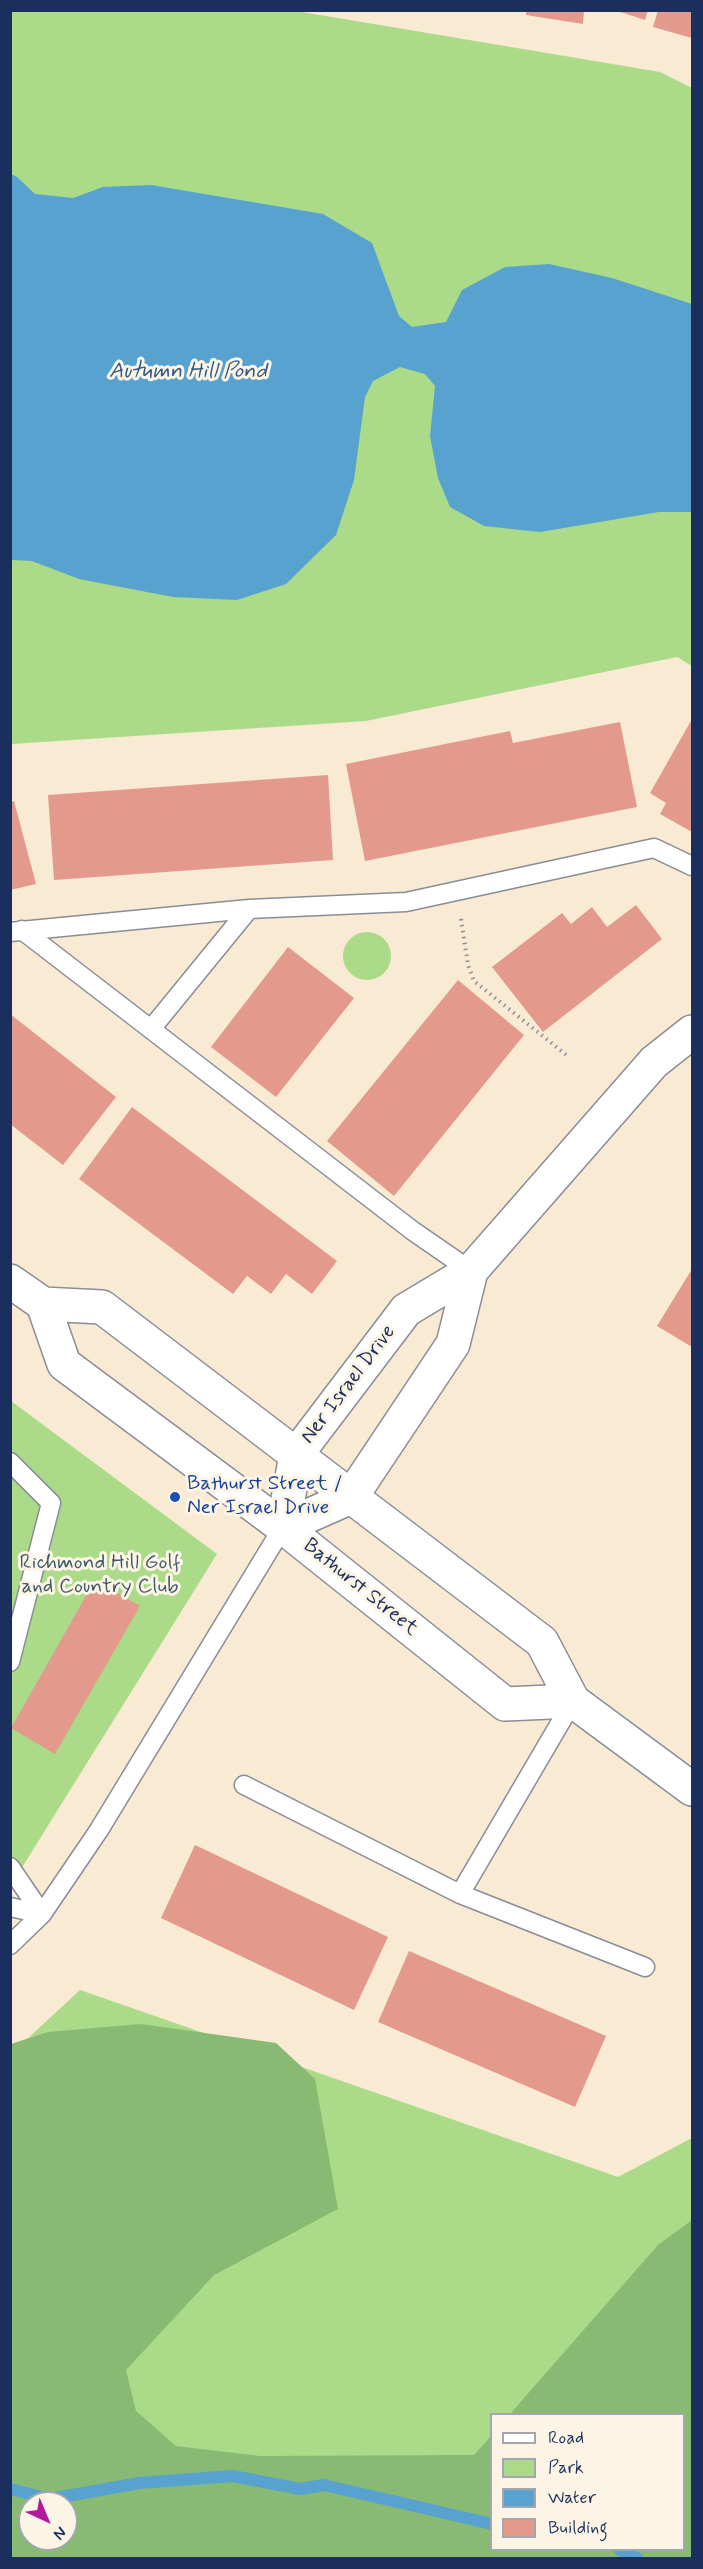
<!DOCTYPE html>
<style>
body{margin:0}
#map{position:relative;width:703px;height:2569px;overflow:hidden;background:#f8ead3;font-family:Mynerve,sans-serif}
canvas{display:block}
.frame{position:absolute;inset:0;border:12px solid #1b2f5e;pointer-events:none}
.legend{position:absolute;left:490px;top:2413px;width:195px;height:138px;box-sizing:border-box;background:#fcf5e5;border:2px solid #a2a6af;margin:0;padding:8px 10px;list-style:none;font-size:18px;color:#1b2f5e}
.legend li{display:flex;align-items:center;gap:12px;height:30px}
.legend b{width:30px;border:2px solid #a2a6af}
.north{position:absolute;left:18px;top:2491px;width:60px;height:60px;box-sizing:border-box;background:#fcf5e5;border:2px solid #a2a6af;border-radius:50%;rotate:136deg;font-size:16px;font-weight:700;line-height:24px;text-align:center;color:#1b2f5e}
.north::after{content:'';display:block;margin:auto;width:21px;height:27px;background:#b5179e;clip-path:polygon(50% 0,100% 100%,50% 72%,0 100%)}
</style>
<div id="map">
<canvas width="703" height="2569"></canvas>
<div class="frame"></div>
<ul class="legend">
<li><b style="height:8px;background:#fff"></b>Road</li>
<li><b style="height:16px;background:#abda88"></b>Park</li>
<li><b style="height:16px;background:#58a2d0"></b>Water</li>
<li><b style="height:16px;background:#e39a8c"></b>Building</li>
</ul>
<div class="north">N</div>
</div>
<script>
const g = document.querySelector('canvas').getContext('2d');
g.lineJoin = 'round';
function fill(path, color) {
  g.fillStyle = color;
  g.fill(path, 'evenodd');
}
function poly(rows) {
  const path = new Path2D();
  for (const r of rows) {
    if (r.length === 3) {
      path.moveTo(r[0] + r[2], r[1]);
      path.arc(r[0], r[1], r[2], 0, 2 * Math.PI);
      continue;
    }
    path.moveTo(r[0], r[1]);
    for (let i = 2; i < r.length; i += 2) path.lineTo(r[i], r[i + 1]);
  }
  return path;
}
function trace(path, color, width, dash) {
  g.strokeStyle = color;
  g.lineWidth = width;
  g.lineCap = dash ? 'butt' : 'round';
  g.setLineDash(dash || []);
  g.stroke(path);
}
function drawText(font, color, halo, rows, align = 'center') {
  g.font = font + ' Mynerve,sans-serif';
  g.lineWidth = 6;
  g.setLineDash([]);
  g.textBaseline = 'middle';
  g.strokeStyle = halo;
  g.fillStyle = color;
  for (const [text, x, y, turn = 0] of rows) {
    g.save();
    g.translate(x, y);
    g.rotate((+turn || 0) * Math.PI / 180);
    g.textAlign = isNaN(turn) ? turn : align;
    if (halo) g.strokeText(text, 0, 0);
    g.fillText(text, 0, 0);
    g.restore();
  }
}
const green = poly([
 [11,11,296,11,660,72,692,88,692,666,677,657,366,721,11,744],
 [367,956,24],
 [11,1401,217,1554,11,1885],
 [80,1990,618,2177,692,2138,692,2558,11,2558,11,2054],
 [492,2414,684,2414,684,2550,492,2550],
 [30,2503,66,2503,66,2539,30,2539]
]);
const forest = poly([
 [141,2024,276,2043,315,2079,338,2209,214,2275,126,2370,136,2411,176,2446,260,2456,474,2455,491,2436,492,2550,684,2550,684,2414,510,2414,658,2245,692,2220,692,2558,11,2558,11,2044,48,2032],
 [30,2503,66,2503,66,2539,30,2539]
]);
const water = poly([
 [11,174,17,177,35,194,73,198,103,187,151,185,323,214,372,243,399,316,412,327,446,322,462,290,505,267,549,264,612,278,692,304,692,512,659,512,540,532,484,526,450,507,438,478,430,436,435,386,425,374,400,367,373,381,365,397,354,480,336,535,286,584,237,600,173,597,79,579,32,561,11,560]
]);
const stream = poly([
 [10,2489,50,2499,139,2483,233,2476,300,2489,324,2485,492,2524],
 [620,2550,637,2558]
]);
const building = poly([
 [526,10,584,10,583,24,526,15],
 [614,10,648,10,645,20],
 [658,10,692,10,692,38,653,27],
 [692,719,692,832,660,814,666,803,650,793],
 [620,722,637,807,365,861,346,764,510,731,513,743],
 [328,775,333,860,54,880,48,795],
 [14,801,36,884,10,890,10,802],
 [636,905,662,939,543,1032,492,967,562,913,571,924,592,907,607,927],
 [288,947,354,998,276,1097,211,1047],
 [458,980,524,1035,394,1196,327,1141],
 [10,1014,116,1097,63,1165,10,1124],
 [132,1107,337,1261,312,1294,286,1274,271,1294,247,1276,233,1294,79,1179],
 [692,1269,692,1347,657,1326],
 [95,1580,140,1606,55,1754,11,1728],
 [195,1845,388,1937,354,2010,161,1918],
 [409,1951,606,2036,575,2107,378,2022]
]);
const path = poly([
 [461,919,468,965,474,981,569,1057]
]);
const lane = poly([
 [22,930,413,1231,471,1271],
 [10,932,249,909,406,902,654,848,692,866],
 [151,1029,249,909],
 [10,1462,51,1503,10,1662],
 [244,1785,460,1894,645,1967],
 [10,1867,42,1914,10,1945],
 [460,1894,573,1701],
 [10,1907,42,1914,99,1830,283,1527]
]);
const street = poly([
 [283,1527,296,1455,406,1310,471,1271,654,1062,692,1032],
 [283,1527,351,1497,453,1344,471,1271]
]);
const secondary = poly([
 [10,1281,43,1304,102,1307,542,1642,573,1701,692,1789],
 [43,1304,64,1364,283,1527,505,1704,573,1701]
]);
const markers = [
 [175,1497,6,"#1a4fb4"]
];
const streetNames = [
 ["Ner Israel Drive",349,1385,-53],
 ["Bathurst Street",360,1588,39]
];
const transitNames = [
 ["Bathurst Street /",187,1485],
 ["Ner Israel Drive",187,1509]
];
const parkNames = [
 ["Richmond Hill Golf",100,1564],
 ["and Country Club",100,1588]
];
const waterNames = [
 ["Autumn Hill Pond",188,372]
];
fill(green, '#abda88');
fill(forest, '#88ba74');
fill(water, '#58a2d0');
trace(stream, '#58a2d0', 12);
fill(building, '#e39a8c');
trace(lane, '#8a8c98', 21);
trace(street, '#8a8c98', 36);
trace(secondary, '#8a8c98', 36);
trace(path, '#8a8c98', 4, [1.5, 4.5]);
trace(lane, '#fff', 18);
trace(street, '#fff', 33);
trace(secondary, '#fff', 33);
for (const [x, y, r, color] of markers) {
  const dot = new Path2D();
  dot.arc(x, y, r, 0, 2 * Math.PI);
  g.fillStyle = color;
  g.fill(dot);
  trace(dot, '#fcf5e5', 2);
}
drawText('21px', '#1b2f5e', '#fcf5e5', streetNames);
drawText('21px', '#164399', '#fcf5e5', transitNames, 'left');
drawText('21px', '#3f5a68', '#fcf5e5', parkNames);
drawText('italic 22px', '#305786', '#fcf5e5', waterNames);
</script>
